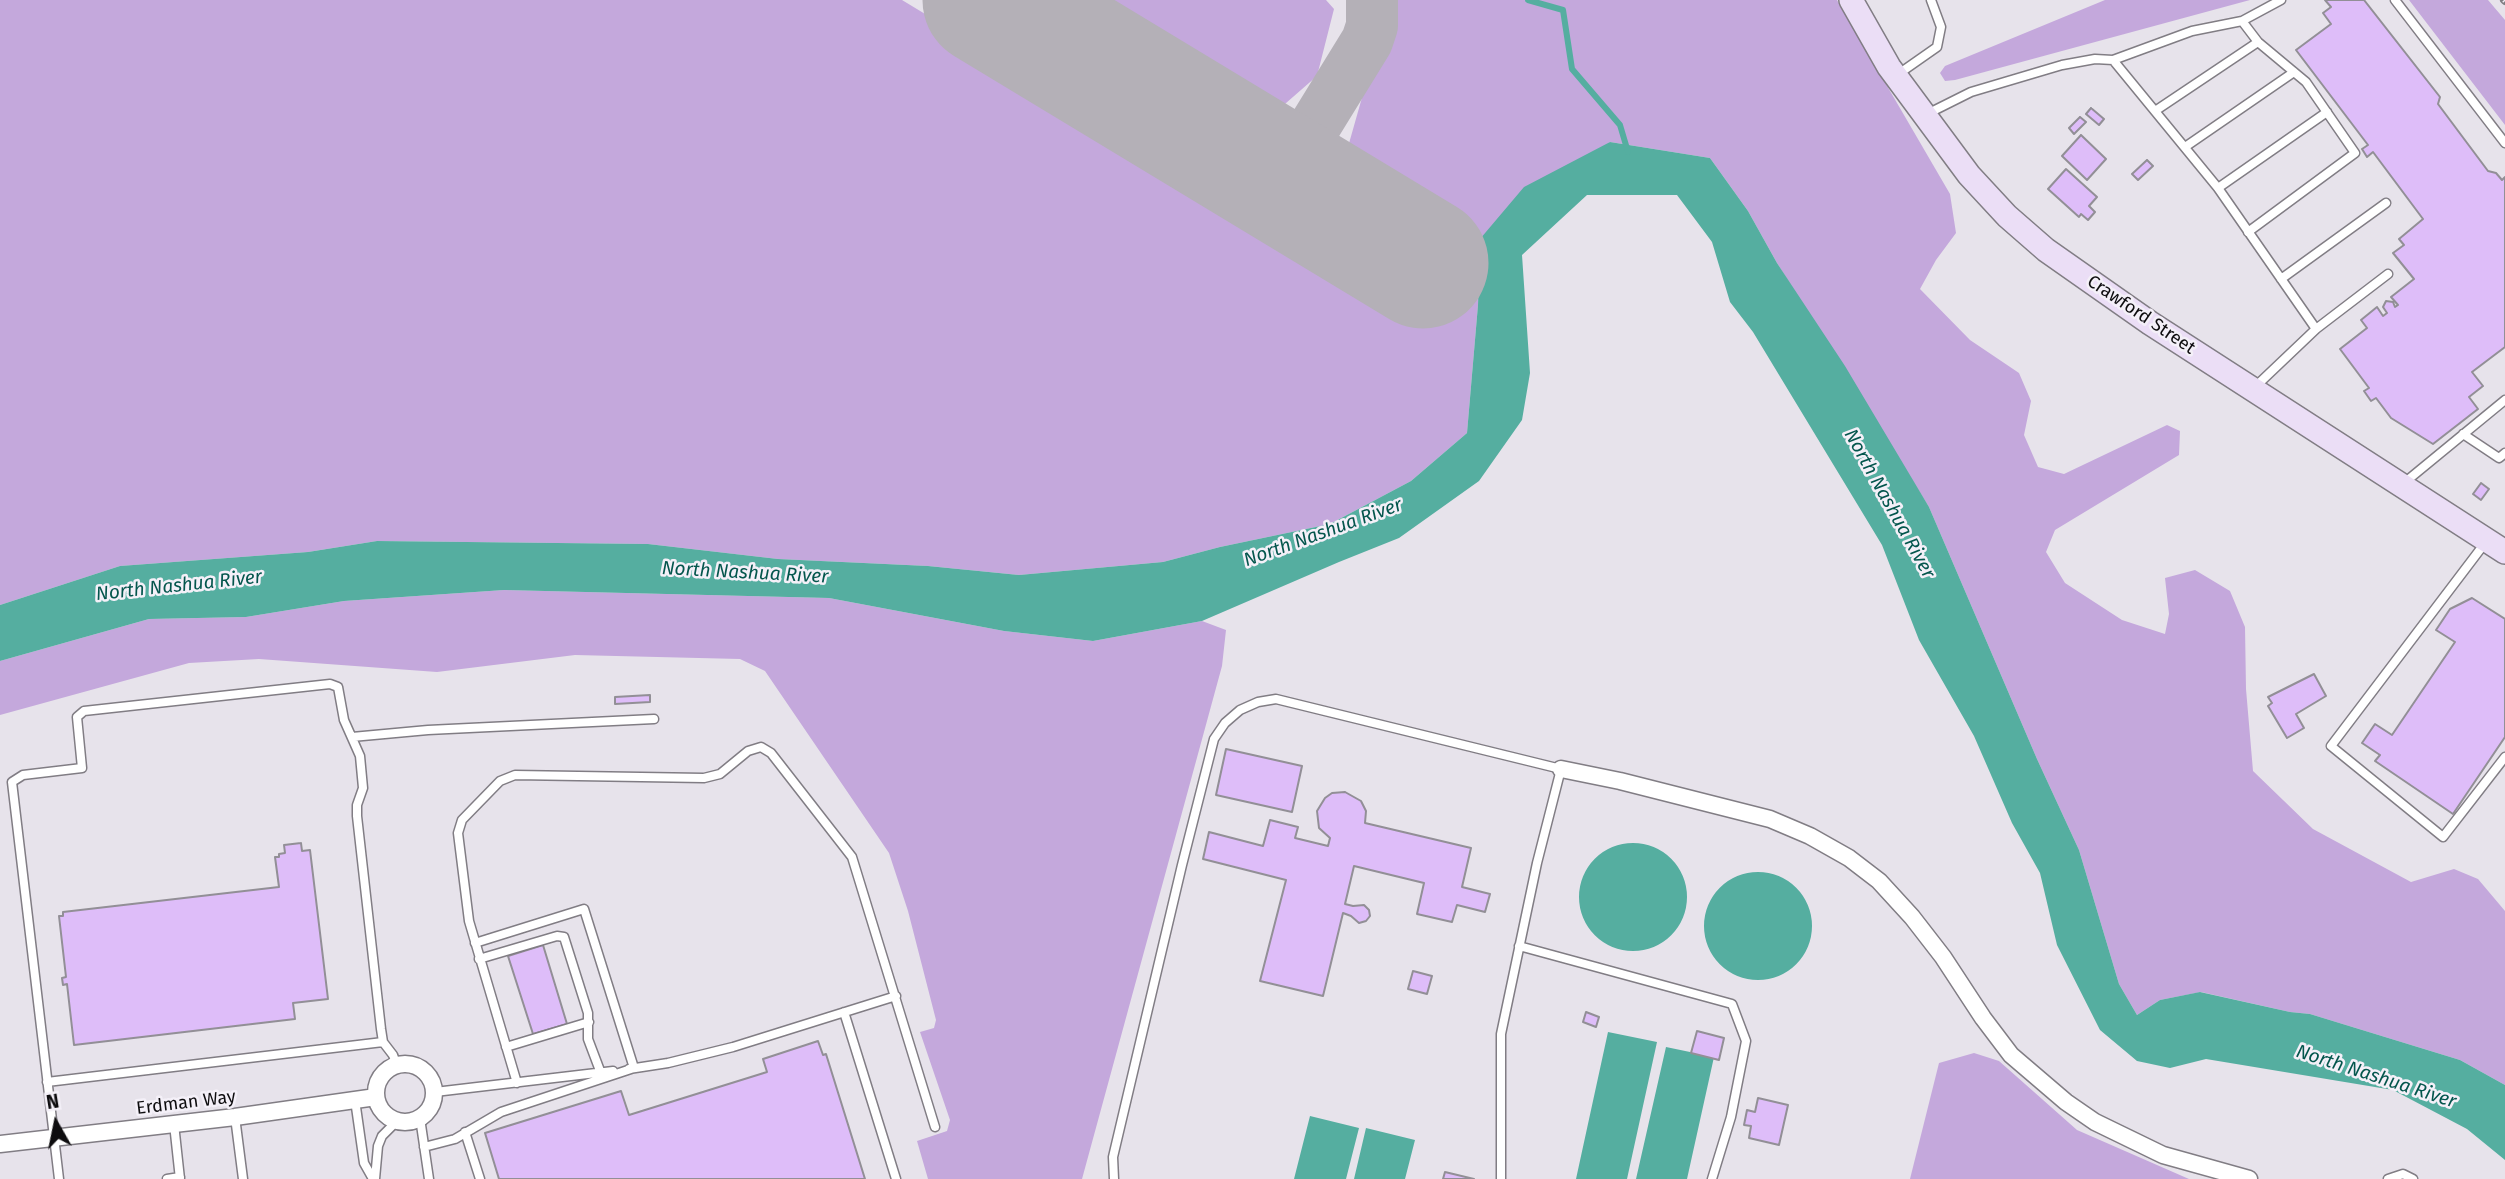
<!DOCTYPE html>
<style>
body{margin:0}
#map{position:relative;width:2505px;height:1179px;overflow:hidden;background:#e7e3eb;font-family:"Fira Sans",sans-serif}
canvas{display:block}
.north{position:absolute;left:21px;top:1088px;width:70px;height:70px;-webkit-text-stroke:5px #f4f0f8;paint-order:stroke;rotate:351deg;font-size:19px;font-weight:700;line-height:28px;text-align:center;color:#0e0d0f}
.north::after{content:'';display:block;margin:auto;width:24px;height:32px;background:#0e0d0f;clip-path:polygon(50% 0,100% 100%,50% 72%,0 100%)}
</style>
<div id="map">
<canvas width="2505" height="1179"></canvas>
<div class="north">N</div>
</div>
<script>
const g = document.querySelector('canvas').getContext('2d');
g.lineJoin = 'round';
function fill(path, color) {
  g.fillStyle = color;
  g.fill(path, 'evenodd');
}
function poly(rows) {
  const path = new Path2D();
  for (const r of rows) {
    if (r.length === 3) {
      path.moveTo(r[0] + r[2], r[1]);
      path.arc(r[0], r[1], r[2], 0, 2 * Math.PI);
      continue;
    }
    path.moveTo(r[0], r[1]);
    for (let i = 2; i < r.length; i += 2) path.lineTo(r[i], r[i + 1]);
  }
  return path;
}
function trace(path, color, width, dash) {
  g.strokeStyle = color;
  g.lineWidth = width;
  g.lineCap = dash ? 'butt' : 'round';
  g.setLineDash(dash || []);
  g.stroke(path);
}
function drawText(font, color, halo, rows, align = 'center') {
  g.font = font + ' "Fira Sans",sans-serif';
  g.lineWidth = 5;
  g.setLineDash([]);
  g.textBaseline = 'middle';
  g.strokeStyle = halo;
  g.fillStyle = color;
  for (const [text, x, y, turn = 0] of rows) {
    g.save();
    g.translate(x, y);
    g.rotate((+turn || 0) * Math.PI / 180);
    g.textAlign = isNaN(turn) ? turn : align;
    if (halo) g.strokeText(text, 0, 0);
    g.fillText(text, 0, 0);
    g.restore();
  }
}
const green = poly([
 [0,0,902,0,1404,304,1449,225,1344,161,1365,87,1385,39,1389,20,1389,0,1837,0,1950,194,1956,233,1936,260,1920,289,1970,340,2019,373,2031,401,2024,435,2038,467,2064,474,2167,425,2180,431,2179,455,2055,530,2046,552,2065,583,2122,620,2165,634,2169,614,2165,578,2195,570,2230,591,2245,627,2246,689,2253,771,2313,829,2411,882,2454,869,2478,879,2505,911,2505,1085,2460,1060,2310,1014,2290,1012,2201,992,2160,1000,2137,1015,2119,984,2079,850,2037,759,1929,507,1777,263,1748,211,1710,158,1610,142,1480,240,1478,305,1467,433,1411,481,1330,524,1220,547,1163,562,1019,575,928,566,778,559,648,544,377,541,308,552,120,566,0,605],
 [1075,0,1326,0,1334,9,1317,76,1270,117],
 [2105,0,2250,0,1955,80,1945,81,1940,73,1945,66],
 [2409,0,2488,0,2505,20,2505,125],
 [504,590,829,598,1004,631,1093,641,1202,621,1226,630,1222,666,1082,1179,928,1179,917,1141,947,1131,950,1120,920,1032,934,1028,936,1020,908,911,889,853,765,671,740,659,575,655,437,672,259,659,189,663,0,715,0,661,149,619,246,617,344,601],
 [1974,1053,1999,1061,2077,1130,2189,1179,1910,1179,1939,1063]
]);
const water = poly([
 [1610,142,1710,158,1748,211,1777,263,1845,366,1929,507,2037,759,2079,850,2119,984,2137,1015,2160,1000,2200,992,2290,1012,2310,1014,2460,1060,2505,1085,2505,1160,2467,1129,2393,1090,2206,1059,2170,1068,2137,1061,2100,1030,2057,945,2040,873,2012,823,1974,736,1919,640,1882,545,1753,332,1730,302,1712,242,1677,195,1587,195,1522,255,1530,373,1522,420,1479,481,1399,538,1339,562,1202,621,1093,641,1004,631,829,598,504,590,344,601,246,617,149,619,0,661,0,605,120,566,308,552,377,541,648,544,778,559,928,566,1019,575,1163,562,1220,547,1330,524,1411,481,1467,433,1478,305,1480,239,1524,187],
 [1633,897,54],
 [1758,926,54],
 [1608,1032,1657,1042,1627,1179,1576,1179],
 [1666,1047,1714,1057,1687,1179,1636,1179],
 [1310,1116,1359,1128,1346,1179,1294,1179],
 [1366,1128,1415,1140,1405,1179,1354,1179]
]);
const stream = poly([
 [1528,0,1563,10,1572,69,1620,125,1628,152]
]);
const taxiway = poly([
 [1231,147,1268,155,1286,152,1300,145,1311,132,1367,41,1372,26,1372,0]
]);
const runway = poly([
 [988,0,1423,263]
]);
const building = poly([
 [2325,0,2364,0,2440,97,2438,104,2488,171,2496,173,2502,180,2505,177,2505,347,2472,372,2483,386,2469,397,2478,409,2433,444,2391,418,2376,398,2371,401,2364,391,2369,388,2340,349,2367,328,2361,320,2377,307,2383,316,2387,313,2383,307,2386,301,2393,302,2395,307,2398,305,2391,297,2414,279,2393,253,2404,245,2399,239,2423,219,2373,152,2367,157,2362,149,2368,145,2296,50,2331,24,2323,13,2331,7,2325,0],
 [2091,108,2104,119,2099,125,2086,114,2091,108],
 [2080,117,2086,122,2074,134,2069,128,2080,117],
 [2081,135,2106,159,2087,180,2062,156,2081,135],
 [2147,160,2153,166,2138,180,2132,174,2147,160],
 [2066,169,2097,197,2089,206,2095,212,2088,220,2081,214,2079,217,2048,189,2066,169],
 [2481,483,2489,489,2481,500,2473,494,2481,483],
 [2472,598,2505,619,2505,737,2453,814,2375,761,2380,755,2362,743,2375,724,2392,735,2455,642,2436,630,2450,609,2472,598],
 [2314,674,2326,696,2296,714,2304,728,2287,738,2268,706,2272,703,2268,697,2314,674],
 [650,695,650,702,615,704,615,697,650,695],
 [1226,749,1302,766,1292,812,1216,795,1226,749],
 [1345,792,1361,801,1366,811,1365,823,1471,848,1462,887,1490,894,1485,912,1457,905,1452,922,1417,914,1424,883,1354,866,1345,904,1353,906,1364,905,1369,910,1370,916,1366,921,1359,923,1351,916,1343,913,1323,996,1260,981,1286,880,1203,859,1209,832,1263,846,1270,820,1298,827,1295,838,1328,846,1330,838,1319,828,1317,811,1325,798,1332,793,1345,792],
 [301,843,302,851,310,850,328,999,293,1003,295,1019,74,1045,67,984,63,985,62,978,66,977,59,916,63,916,63,912,279,887,275,857,279,857,279,854,285,853,284,845,301,843],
 [543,945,567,1024,533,1034,508,956,543,945],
 [1413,971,1432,976,1427,994,1408,989,1413,971],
 [1586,1012,1599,1017,1596,1027,1583,1022,1586,1012],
 [1697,1031,1724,1038,1719,1060,1691,1053,1697,1031],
 [818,1041,823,1055,826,1054,865,1179,499,1179,485,1133,621,1091,629,1115,767,1072,763,1059,818,1041],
 [1758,1098,1788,1105,1779,1145,1749,1138,1751,1126,1744,1125,1747,1110,1755,1112,1758,1098],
 [1445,1172,1474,1179,1443,1179,1445,1172]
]);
const service = poly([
 [2395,0,2505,143],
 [2242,21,2258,42,2306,82,2355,153,2248,232],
 [2113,60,2192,31,2242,21,2281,0],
 [1897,75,1937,47,1941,27,1931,0],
 [2155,111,2258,42],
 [1927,114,1971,92,2062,65,2095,59,2113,60,2218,188,2316,329],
 [2185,147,2294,72],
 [2218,188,2327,112],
 [2281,279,2386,203],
 [2255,387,2316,329,2388,274],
 [2463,434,2499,458,2505,453],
 [2404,483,2505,400],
 [2485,543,2331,746,2443,837,2505,757],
 [352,737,428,730,654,719],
 [1519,946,1732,1004,1746,1041,1731,1117,1712,1179],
 [479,959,557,936,564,937,588,1013,588,1039,602,1076],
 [844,1012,896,1179],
 [506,1047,589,1022],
 [629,1069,668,1063,733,1047,896,996],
 [47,1082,383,1042],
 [517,1083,469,921,458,833,462,820,500,781,515,775,704,778,720,774,748,751,761,747,771,753,852,857,935,1127],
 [435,1092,613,1071],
 [355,1100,364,1163,373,1179],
 [235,1117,243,1179],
 [420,1118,429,1179],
 [174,1124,180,1179],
 [465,1132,480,1179],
 [424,1147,455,1139,501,1112,634,1068,584,909,475,943],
 [59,1179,12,782,23,775,82,768,77,717,84,711,330,684,338,687,344,720,360,756,363,788,357,805,357,816,381,1029,383,1042,393,1055,397,1066],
 [167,1179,180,1177],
 [375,1179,378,1146,382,1136,393,1125,403,1122],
 [1114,1179,1113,1157,1182,865,1214,739,1225,723,1240,710,1258,702,1276,699,1561,769,1537,863,1501,1034,1501,1179],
 [2388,1179,2403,1174,2413,1179]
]);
const minor = poly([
 [1561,769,1620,781,1770,819,1810,836,1849,858,1879,881,1912,917,1943,957,1983,1018,2011,1055,2066,1102,2095,1122,2163,1155,2249,1179],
 [405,1093,29],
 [0,1144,235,1117,376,1097]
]);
const secondary = poly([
 [1851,0,1889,67,1969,175,2007,216,2046,250,2150,323,2505,552]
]);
const rail = poly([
 [2504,0,2505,1]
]);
const streetNames = [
 ["Crawford Street",2141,315,34],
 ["Erdman Way",186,1103,-7]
];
const waterNames = [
 ["North Nashua River",1889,504,61],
 ["North Nashua River",1323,533,-20],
 ["North Nashua River",745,573,3],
 ["North Nashua River",179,586,-6],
 ["North Nashua River",2376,1077,18]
];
fill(green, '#c4a8dc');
fill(water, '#55aea0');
trace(stream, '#55aea0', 6);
trace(taxiway, '#b4b0b7', 52);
trace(runway, '#b4b0b7', 131);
fill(building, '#debdf9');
trace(building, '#928f96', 2);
trace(service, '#817d84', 11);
trace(minor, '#817d84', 19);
trace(secondary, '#817d84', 26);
trace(service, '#fff', 8);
trace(minor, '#fff', 16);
trace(secondary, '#ebdef6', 23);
trace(rail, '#807e83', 8);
trace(rail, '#f4f0f8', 5, [16]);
drawText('18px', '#0e0d0f', '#f4f0f8', streetNames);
drawText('italic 19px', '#04564d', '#f4f0f8', waterNames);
</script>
